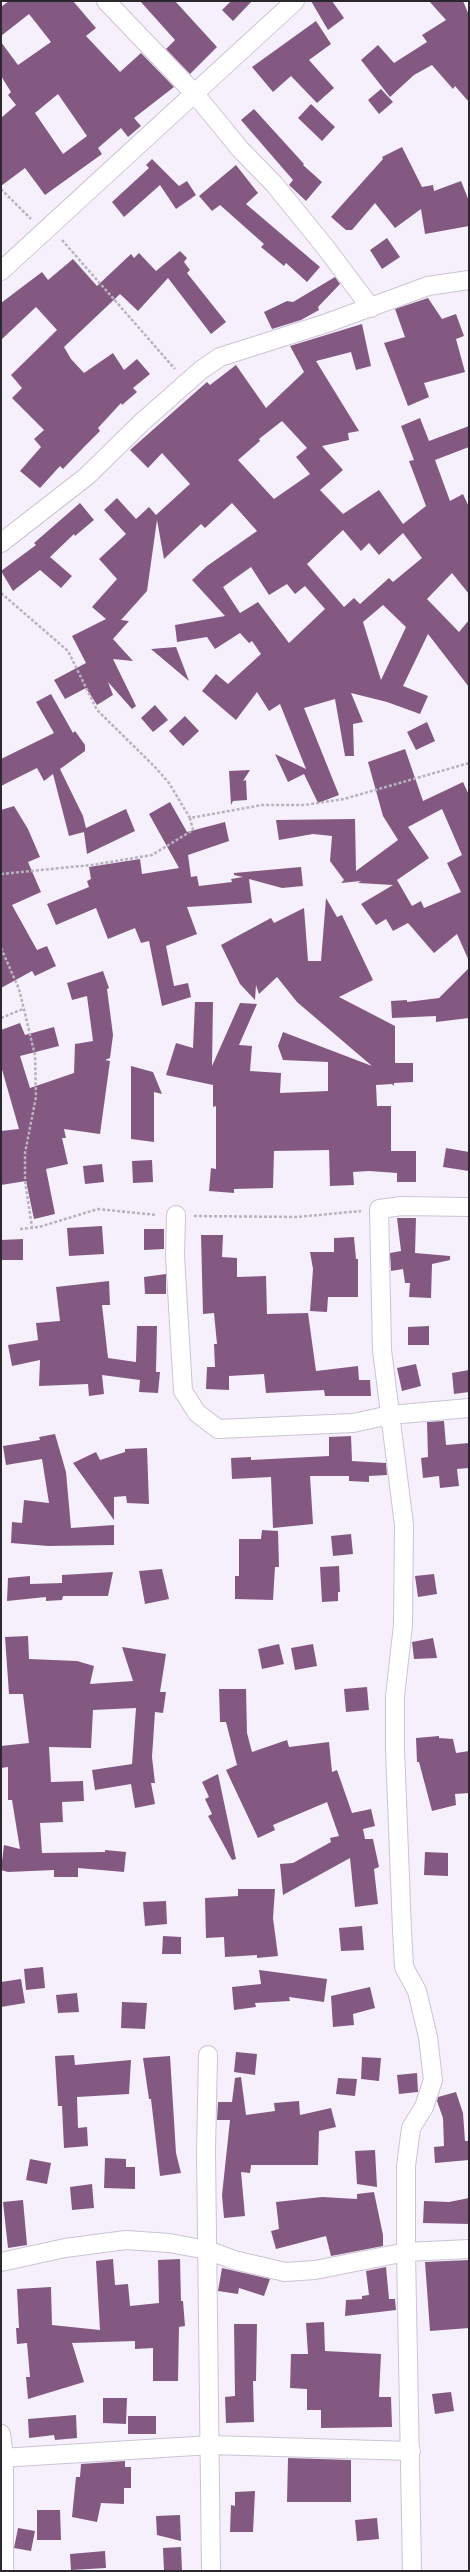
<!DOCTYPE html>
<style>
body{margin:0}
#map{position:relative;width:470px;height:2572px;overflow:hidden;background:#f6f0fd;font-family:Karla,sans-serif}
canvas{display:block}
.frame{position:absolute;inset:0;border:2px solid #2b282e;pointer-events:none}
</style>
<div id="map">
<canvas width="470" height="2572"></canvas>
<div class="frame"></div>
</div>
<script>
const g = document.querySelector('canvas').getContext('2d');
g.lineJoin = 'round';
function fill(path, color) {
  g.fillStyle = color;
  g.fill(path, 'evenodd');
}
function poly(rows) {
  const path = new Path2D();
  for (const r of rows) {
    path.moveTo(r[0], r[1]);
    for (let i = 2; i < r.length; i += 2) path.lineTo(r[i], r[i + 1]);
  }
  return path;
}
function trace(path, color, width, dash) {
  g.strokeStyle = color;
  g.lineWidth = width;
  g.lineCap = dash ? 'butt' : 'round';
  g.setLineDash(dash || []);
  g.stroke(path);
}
const building = poly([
 [9,1,73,1,96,28,86,36,120,72,141,53,174,87,134,118,141,126,128,137,121,128,98,148,102,154,45,195,25,168,1,186,1,118,16,105,8,95,11,92,1,76,1,42,18,65,51,42,29,14,1,36,1,7],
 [58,94,87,136,63,154,35,113],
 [140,1,175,1,217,47,190,74,166,49,175,40],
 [231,1,252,1,233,21,222,10],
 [311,1,332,1,344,18,328,30],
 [429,1,463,1,469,15,469,102,455,86,453,89,432,65,414,75,390,97,361,60,378,45,394,63,427,42,422,35,446,20],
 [316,21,331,44,309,60,334,88,317,103,291,76,273,92,252,67],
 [381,89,393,102,379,114,368,100],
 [311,104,335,127,322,141,298,118],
 [254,109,304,164,303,165,322,182,306,201,289,185,293,180,241,120],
 [402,147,422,187,433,185,434,191,461,181,469,201,469,226,425,234,421,209,395,228,375,203,352,230,346,230,331,217,383,159,382,157],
 [152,159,179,186,187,181,196,195,176,209,160,185,124,217,112,202,149,168,146,165],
 [236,165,258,193,246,204,320,267,307,282,286,263,284,266,261,247,264,244,220,205,212,211,199,196],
 [387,238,400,257,382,269,370,250],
 [180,251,187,258,184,262,190,270,187,273,226,322,211,334,168,278,138,311,120,294,64,347,71,359,84,373,113,353,124,370,137,359,150,374,133,388,137,392,122,405,121,403,98,428,100,431,84,447,63,469,60,466,40,488,20,471,41,447,34,439,44,430,12,398,22,388,11,375,57,330,36,307,1,340,1,303,42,272,48,280,73,259,97,286,131,254,134,258,139,253,156,271],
 [335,277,340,284,318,307,319,310,301,320,272,329,264,312,287,301,293,302],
 [428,298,442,319,456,314,464,336,456,339,465,372,424,383,429,397,408,406,384,343,405,337,395,309],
 [362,324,371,366,356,370,351,352,316,361,359,431,348,433,349,440,322,446,343,470,320,490,343,514,379,490,403,524,426,506,409,461,414,460,401,426,420,418,429,441,469,426,469,447,435,460,450,501,463,494,469,507,469,594,452,573,427,599,459,632,469,620,469,687,428,634,403,686,428,696,420,714,387,702,351,693,363,722,353,724,354,756,345,756,335,699,304,708,339,795,318,803,304,774,288,782,275,754,306,769,280,704,269,711,257,692,236,720,202,691,216,674,228,684,261,654,252,641,249,643,240,633,215,649,207,637,177,642,175,625,225,616,192,580,207,566,257,531,232,503,205,528,201,524,164,559,157,520,147,591,121,620,129,621,113,639,133,661,113,659,136,706,132,709,108,682,113,695,97,705,86,688,65,699,54,680,86,663,72,636,106,619,92,607,117,579,99,559,126,534,104,510,117,498,136,519,149,507,156,515,190,484,162,453,148,468,130,450,207,382,210,385,236,365,266,408,304,372,290,346],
 [282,421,307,448,296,457,310,474,274,499,238,460,260,441,259,439],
 [343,530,361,551,369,543,379,555,403,533,422,558,393,582,389,578,360,604,354,598,344,607,307,564],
 [251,567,269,595,287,584,295,594,305,586,325,609,289,643,258,602,240,613,223,587],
 [383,605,406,627,381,680,363,622],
 [80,503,94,520,75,536,74,534,50,557,72,576,61,588,40,570,13,591,1,571,36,545,34,543],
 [176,647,189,681,151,649],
 [51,694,73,733,75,731,85,745,85,751,60,769,83,816,86,828,126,809,135,831,87,854,84,832,69,836,53,774,44,781,37,768,1,786,1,759,54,733,36,702],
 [155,705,168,720,153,732,141,718],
 [185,716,199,731,183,746,169,731],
 [427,722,435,741,416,750,407,732],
 [405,749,423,801,463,782,469,795,469,961,457,934,434,953,408,923,393,931,386,919,376,925,361,904,393,885,358,883,361,881,341,883,344,880,330,861,332,836,313,834,279,840,276,820,355,819,356,871,398,840,383,816,368,762],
 [442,809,462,855,447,863,461,892,424,908,421,901,412,906,397,880,429,858,408,827],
 [250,770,243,781,246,780,247,800,233,801,231,805,229,771],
 [170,802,187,832,225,822,229,841,188,855,191,877,197,876,199,886,232,882,231,879,243,877,234,875,234,873,301,867,303,886,282,888,249,879,252,903,187,907,197,934,166,946,174,986,188,983,191,997,162,1006,149,941,141,943,135,928,108,939,96,908,56,925,47,904,89,887,87,881,91,879,89,867,140,859,142,874,179,868,149,814],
 [14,806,28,829,40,857,28,862,41,892,12,905,37,950,47,946,56,966,35,976,32,971,1,988,1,810],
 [326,898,337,917,342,915,373,980,339,997,395,1026,395,1063,413,1063,413,1082,394,1083,394,1086,392,1084,376,1085,377,1106,391,1106,391,1151,416,1151,416,1182,397,1182,397,1173,369,1171,353,1172,354,1185,330,1186,329,1150,274,1151,273,1188,234,1189,234,1193,209,1191,211,1168,216,1169,216,1106,213,1107,213,1085,166,1075,176,1043,193,1048,195,1002,213,1002,212,1066,240,1003,257,1004,239,1045,252,1046,250,1071,281,1073,280,1093,328,1091,328,1062,283,1060,278,1046,283,1032,372,1066,297,1002,277,977,259,994,256,985,255,1000,240,984,221,945,271,918,274,923,304,908,308,961,321,961],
 [469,968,469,1018,436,1022,436,1016,392,1018,391,1001,407,1000,407,1002,439,998],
 [103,971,109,988,107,989,113,1035,110,1058,105,1060,110,1061,100,1134,64,1129,66,1138,62,1138,68,1164,46,1169,55,1214,34,1219,26,1181,1,1185,1,1131,19,1129,1,1066,1,1030,20,1023,25,1035,54,1027,59,1046,20,1056,30,1088,74,1073,75,1044,93,1041,87,996,72,1000,67,983],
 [131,1066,153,1072,162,1094,154,1092,154,1142,131,1139],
 [446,1148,469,1152,469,1171,443,1167],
 [152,1160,153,1182,133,1183,132,1161],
 [102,1164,104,1182,85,1184,83,1166],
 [397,1218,416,1218,415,1253,450,1256,450,1260,432,1264,431,1298,409,1297,410,1283,405,1283,403,1269,391,1271,390,1253,401,1251],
 [102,1226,104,1254,69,1256,67,1228],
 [144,1229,164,1229,164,1249,144,1250],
 [201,1235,223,1235,222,1257,237,1258,237,1277,266,1276,267,1314,308,1313,316,1371,358,1366,359,1380,370,1380,371,1396,325,1396,324,1390,266,1393,264,1374,229,1376,229,1390,206,1389,207,1367,215,1367,214,1344,217,1344,214,1313,203,1314],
 [354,1237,356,1259,358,1259,358,1297,328,1297,327,1312,310,1311,313,1269,310,1252,334,1252,334,1238],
 [23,1239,23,1260,2,1260,1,1240],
 [166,1274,166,1294,145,1294,144,1277],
 [109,1281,110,1305,102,1305,108,1358,136,1362,137,1326,157,1326,156,1372,160,1372,158,1393,139,1392,140,1380,102,1375,104,1394,89,1396,88,1384,39,1386,40,1360,12,1366,8,1345,38,1340,36,1323,60,1321,56,1287],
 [429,1326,429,1345,408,1345,408,1327],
 [416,1364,421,1386,402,1391,397,1368],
 [469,1370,469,1392,454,1394,452,1373],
 [444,1421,446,1445,469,1443,469,1468,457,1469,459,1486,440,1488,439,1476,423,1478,421,1458,428,1457,427,1422],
 [55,1434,66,1472,71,1528,114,1525,114,1545,48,1546,11,1543,12,1522,22,1523,24,1500,49,1503,42,1459,6,1465,3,1446,40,1440,39,1437],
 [351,1436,352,1461,386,1463,387,1475,369,1476,369,1482,349,1481,349,1476,310,1476,313,1524,273,1528,271,1477,232,1479,231,1458,251,1457,251,1460,329,1456,329,1437],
 [147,1448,149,1504,127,1503,126,1496,114,1497,114,1520,73,1463,96,1452,100,1460,125,1452,125,1449],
 [262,1530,278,1531,279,1567,275,1567,273,1600,235,1599,235,1576,239,1576,239,1539,261,1539],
 [351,1534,353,1554,333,1556,331,1536],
 [339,1566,340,1592,338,1592,338,1601,322,1602,320,1567],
 [162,1569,169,1599,145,1604,139,1571],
 [113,1572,108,1596,63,1596,62,1600,46,1601,46,1597,7,1601,8,1578,30,1576,30,1584,62,1583,62,1575],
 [434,1574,437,1594,418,1597,415,1576],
 [28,1636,29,1659,77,1661,94,1666,90,1684,133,1681,122,1647,166,1654,160,1692,166,1692,163,1713,155,1712,152,1757,155,1783,151,1783,155,1804,135,1808,131,1784,95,1790,92,1770,132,1764,136,1708,93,1710,91,1748,49,1747,51,1782,83,1781,84,1801,62,1802,63,1822,40,1823,42,1853,105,1852,105,1850,126,1852,124,1872,78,1868,78,1877,54,1877,54,1870,8,1872,1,1870,4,1845,20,1849,12,1800,8,1800,8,1767,1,1768,1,1746,29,1743,23,1694,9,1694,5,1637],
 [433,1638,437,1658,414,1659,412,1642],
 [279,1644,284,1664,262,1669,258,1649],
 [313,1644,317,1666,295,1670,291,1648],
 [367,1687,369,1710,346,1712,344,1689],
 [219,1689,246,1689,247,1733,252,1752,287,1740,289,1747,329,1742,332,1772,337,1770,352,1813,371,1809,375,1826,363,1829,365,1839,373,1839,379,1867,374,1869,378,1904,355,1907,350,1858,283,1895,280,1864,293,1863,331,1842,330,1838,339,1836,327,1802,273,1825,275,1830,258,1838,226,1770,237,1765,226,1722,220,1722],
 [439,1736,439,1738,453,1739,456,1753,469,1751,469,1793,455,1794,456,1805,432,1811,419,1762,417,1762,416,1738],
 [218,1774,236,1859,232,1860,208,1816,212,1814,205,1799,209,1797,202,1782],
 [425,1852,448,1853,448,1876,424,1875],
 [238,1889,275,1889,273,1918,278,1956,257,1958,257,1955,225,1957,224,1937,206,1938,205,1898,238,1896],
 [166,1901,167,1924,145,1926,143,1902],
 [362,1926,364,1950,341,1951,339,1928],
 [163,1936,181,1937,181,1954,162,1954],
 [43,1967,45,1988,26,1990,24,1969],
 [259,1970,327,1979,324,2002,289,1997,290,2001,255,2003,256,2007,234,2010,232,1987,261,1984],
 [21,1979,25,2003,1,2007,1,1982],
 [370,1987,375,2008,353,2014,354,2025,333,2027,331,1996],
 [77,1993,79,2012,58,2013,56,1995],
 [122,2002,147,2003,145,2029,121,2028],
 [236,2052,257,2054,255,2075,234,2072],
 [74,2055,75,2065,131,2060,129,2094,77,2097,78,2128,87,2127,88,2146,64,2148,62,2106,58,2106,55,2056],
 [170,2056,176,2153,181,2173,160,2176,151,2099,149,2099,143,2058],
 [362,2057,381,2058,379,2081,361,2079],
 [417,2073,418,2092,399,2094,397,2075],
 [241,2077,246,2115,275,2111,274,2103,299,2101,300,2115,331,2108,336,2127,319,2131,318,2165,251,2165,250,2173,241,2172,245,2216,224,2218,222,2195,230,2120,217,2120,218,2102,232,2102,235,2078],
 [338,2078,357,2079,355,2096,336,2094],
 [456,2092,463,2113,465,2141,469,2141,469,2160,435,2163,434,2147,444,2146,443,2118,437,2101,438,2097],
 [375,2150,377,2187,357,2184,355,2151],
 [105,2158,126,2159,126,2167,135,2167,135,2189,104,2188],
 [30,2159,51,2163,47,2184,26,2180],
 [92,2184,94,2208,72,2210,70,2187],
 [374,2192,383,2235,383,2246,331,2256,326,2236,276,2249,271,2231,279,2229,276,2202,322,2197,357,2199,357,2194],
 [469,2198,469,2224,423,2223,424,2201,449,2202],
 [23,2200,27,2245,8,2248,3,2202],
 [113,2259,115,2285,128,2284,130,2306,159,2303,158,2260,180,2259,181,2301,183,2301,185,2326,179,2327,178,2381,153,2381,153,2348,135,2349,135,2341,72,2343,84,2382,28,2399,26,2377,30,2377,27,2343,17,2344,16,2328,19,2328,17,2289,51,2287,52,2325,100,2330,96,2261],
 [469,2260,469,2328,430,2331,425,2262],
 [386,2267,389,2299,395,2299,396,2310,345,2316,346,2300,362,2299,362,2296,369,2295,366,2271],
 [222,2268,270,2279,264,2296,239,2288,238,2294,218,2291],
 [324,2322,325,2351,381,2354,379,2397,391,2397,392,2427,321,2428,321,2410,307,2410,307,2389,290,2388,291,2354,308,2354,306,2323],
 [234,2324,257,2324,256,2381,253,2381,254,2422,226,2423,225,2397,235,2396],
 [451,2392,454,2411,435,2414,432,2394],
 [103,2398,127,2398,126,2424,103,2423],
 [76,2415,77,2438,55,2440,54,2435,29,2438,28,2419],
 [128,2416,156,2416,156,2434,128,2434],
 [288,2458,351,2460,351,2502,287,2502],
 [125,2461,125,2467,131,2467,131,2488,124,2488,124,2504,101,2503,97,2522,72,2517,76,2477,80,2477,81,2464],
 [255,2491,253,2532,230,2532,231,2505,235,2506,235,2492],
 [37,2510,60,2510,61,2540,37,2540],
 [180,2515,181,2541,157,2535,156,2516],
 [377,2518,379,2539,357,2541,355,2520],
 [18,2528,35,2531,31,2551,14,2548],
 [181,2547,182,2571,164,2571,163,2548],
 [105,2551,106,2568,71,2570,70,2554]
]);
const path = poly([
 [1,189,31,219],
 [62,240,175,369],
 [1,593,68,651,97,710,155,767,169,783,190,818],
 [1,874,92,865,152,855,193,830,190,818,262,805,305,805,344,799,469,763],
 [1,948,19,989,35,1055,36,1097,25,1153,25,1181,32,1227],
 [1,1018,23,1009],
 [194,1216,297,1217,361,1211],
 [20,1229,39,1227,98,1209,157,1215]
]);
const street = poly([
 [106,1,195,94,240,149,274,184,326,248,371,308],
 [1,271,295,1],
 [1,543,87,476,141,423,201,370,220,357,327,323,428,286,469,280],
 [176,1215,175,1256,183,1391,197,1413,218,1429,353,1423,390,1415,469,1408],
 [208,2055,206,2151,211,2571],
 [1,2262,65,2248,126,2240,169,2243,207,2250,234,2260,285,2272,315,2270,406,2252,469,2249],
 [1,2434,4,2457,4,2571],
 [1,2458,211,2445,411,2451],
 [412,2571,406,2252,406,2166,411,2128,424,2107,433,2080,428,2037,417,1991,404,1967,402,1930,395,1749,395,1696,403,1625,404,1525,382,1350,379,1209,402,1206,469,1207]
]);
fill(building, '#835981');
trace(street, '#cbc4d4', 20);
trace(path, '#b7b2bd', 2.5, [3, 2]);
trace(street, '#fff', 18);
</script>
